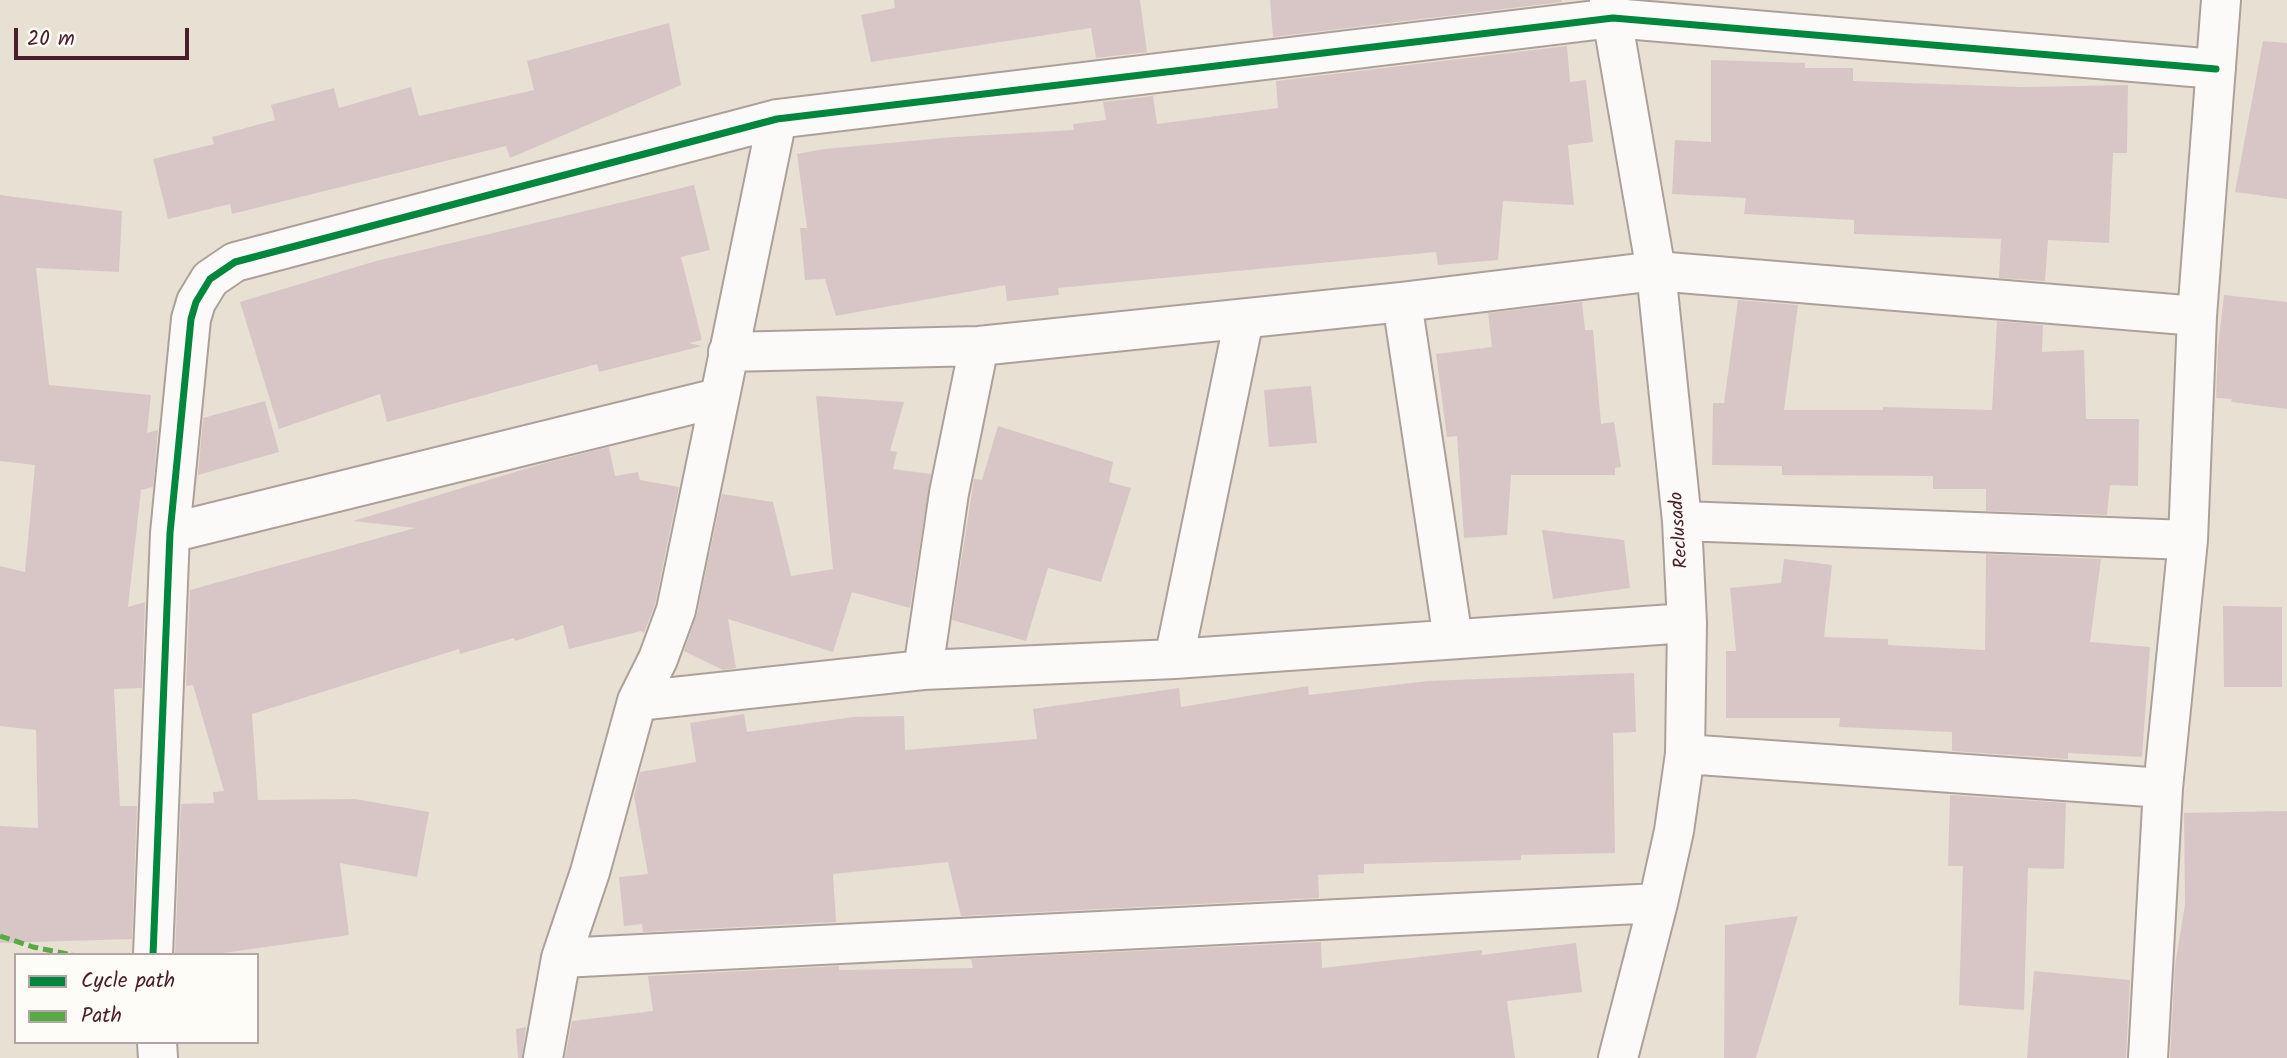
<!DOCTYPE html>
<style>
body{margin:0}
#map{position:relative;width:2287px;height:1058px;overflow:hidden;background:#e8e0d2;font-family:Kalam,sans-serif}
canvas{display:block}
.legend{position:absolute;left:14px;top:953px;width:245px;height:91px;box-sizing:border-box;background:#fdfcf7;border:2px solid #b5a4a5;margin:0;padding:9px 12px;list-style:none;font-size:21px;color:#4a1f2b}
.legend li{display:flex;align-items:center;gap:14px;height:35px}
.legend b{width:35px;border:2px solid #b5a4a5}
.scale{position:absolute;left:14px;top:28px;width:175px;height:32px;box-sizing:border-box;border:4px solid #4a1f2b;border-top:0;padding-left:9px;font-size:21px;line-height:24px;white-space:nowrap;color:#4a1f2b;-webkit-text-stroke:5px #fdfcf7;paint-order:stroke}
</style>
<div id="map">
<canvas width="2287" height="1058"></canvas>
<ul class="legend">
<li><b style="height:9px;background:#00873e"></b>Cycle path</li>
<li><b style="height:9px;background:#57aa44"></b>Path</li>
</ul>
<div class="scale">20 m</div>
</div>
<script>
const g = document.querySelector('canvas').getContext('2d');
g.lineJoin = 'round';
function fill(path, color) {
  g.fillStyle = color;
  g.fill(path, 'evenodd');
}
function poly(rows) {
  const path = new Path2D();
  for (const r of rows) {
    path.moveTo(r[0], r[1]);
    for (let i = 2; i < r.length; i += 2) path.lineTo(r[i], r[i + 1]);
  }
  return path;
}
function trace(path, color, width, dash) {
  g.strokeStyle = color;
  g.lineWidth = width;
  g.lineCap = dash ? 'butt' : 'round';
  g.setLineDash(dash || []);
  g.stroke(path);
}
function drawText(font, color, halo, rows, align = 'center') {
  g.font = font + ' Kalam,sans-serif';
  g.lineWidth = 5;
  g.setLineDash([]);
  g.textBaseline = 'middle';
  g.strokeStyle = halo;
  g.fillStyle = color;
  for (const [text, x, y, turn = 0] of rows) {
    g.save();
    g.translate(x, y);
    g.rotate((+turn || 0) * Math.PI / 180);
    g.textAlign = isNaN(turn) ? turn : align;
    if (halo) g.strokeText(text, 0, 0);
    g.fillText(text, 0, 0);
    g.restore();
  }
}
const building = poly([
 [894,0,1140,0,1147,52,1096,58,1091,28,871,62,861,15,895,8],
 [1270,0,1562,0,1562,2,1273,37],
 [669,23,681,85,510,158,506,146,232,214,230,204,168,219,153,159,214,144,212,137,275,120,271,105,334,88,339,108,411,87,419,116,534,90,527,61],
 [2263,41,2287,43,2287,199,2235,192],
 [1567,46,1570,82,1586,80,1593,142,1568,145,1574,205,1503,201,1498,260,1438,265,1436,252,1058,288,1059,295,1007,301,1005,285,836,316,825,279,805,280,800,228,807,228,797,154,824,149,954,137,1074,130,1073,124,1106,120,1103,102,1153,96,1157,124,1278,108,1276,81],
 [1711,60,1805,63,1805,68,1853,68,1853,81,2022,87,2128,85,2127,153,2113,153,2109,243,2048,240,2045,281,1999,278,2001,239,1854,234,1854,220,1744,214,1746,198,1672,194,1675,140,1711,142],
 [694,185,710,250,681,257,702,340,689,343,702,346,599,372,597,364,387,422,380,394,279,429,240,302,376,261],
 [0,195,122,211,119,272,36,268,49,385,151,395,147,433,158,430,153,487,141,490,128,607,145,602,142,688,114,689,120,806,137,806,132,939,0,943,0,826,38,828,36,730,0,726,0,566,25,572,35,465,0,461],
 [2224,295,2287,302,2287,409,2231,402,2232,399,2216,398,2218,347],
 [1738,300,1798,305,1784,410,1883,410,1883,407,1992,410,1997,321,2043,325,2042,352,2084,350,2086,419,2139,419,2138,486,2110,485,2107,515,1986,511,1986,489,1933,489,1933,476,1782,475,1782,466,1712,465,1713,403,1724,403],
 [1582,302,1585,330,1593,330,1601,424,1614,422,1621,467,1615,468,1615,475,1511,475,1507,535,1464,538,1457,436,1447,437,1436,354,1492,347,1488,313],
 [1311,386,1317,443,1269,447,1264,390],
 [816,396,904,402,890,451,897,452,893,469,931,474,910,608,852,592,833,652,728,619,736,668,723,670,684,651,697,614,722,494,773,502,791,576,833,569],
 [265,401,279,452,198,475,203,418],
 [998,426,1113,462,1109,482,1131,488,1101,582,1048,568,1026,641,952,620,974,479,982,480],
 [609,447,615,476,638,472,640,480,679,487,655,604,644,633,641,631,569,649,563,625,515,641,514,638,460,654,459,649,252,714,258,800,355,799,429,812,417,877,340,863,349,935,210,955,175,955,181,804,214,803,213,792,224,791,193,685,186,686,190,590,415,528,353,521,538,465],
 [1542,530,1624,540,1630,588,1553,599],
 [1986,554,2101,559,2090,642,2150,647,2142,757,2068,753,2068,759,1952,751,1952,732,1839,727,1840,718,1726,718,1726,651,1736,651,1730,588,1781,583,1784,559,1832,565,1824,637,1888,639,1888,645,1985,650],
 [2223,606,2282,607,2282,687,2224,687],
 [1634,673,1636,732,1613,733,1615,853,1521,855,1521,860,1364,864,1364,873,1318,875,1319,898,961,916,948,862,833,874,836,922,643,932,642,924,624,926,619,877,648,874,634,796,640,772,696,762,690,723,744,714,747,732,853,717,904,716,905,750,1037,739,1033,709,1179,688,1181,707,1308,686,1309,695,1428,681],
 [1950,795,2066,803,2064,869,2028,868,2024,1010,1959,1005,1963,866,1948,866],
 [2287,811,2287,1058,2170,1058,2175,965,2185,905,2184,813],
 [1798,916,1756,1058,1724,1058,1725,925],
 [1321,942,1322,968,1482,950,1482,955,1576,943,1582,992,1507,1001,1515,1058,565,1058,572,1021,653,1011,648,976,839,966,839,970,973,968,971,959],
 [2034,971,2130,980,2126,1058,2027,1058],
 [526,1027,522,1058,518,1058,516,1029]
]);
const minor = poly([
 [1609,0,1656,271,1682,521,1687,623,1685,754,1674,831,1658,903,1618,1058],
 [777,119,676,610,658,659,637,701,590,872,561,958,1658,903],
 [1402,302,1453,639],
 [728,352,979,346,1402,302,1656,271,2197,316],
 [1682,521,2188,540],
 [170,533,718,398],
 [1174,659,1244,319],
 [923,670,949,493,979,346],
 [637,701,923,670,1174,659,1687,623],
 [1685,754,2163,788],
 [153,955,170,533,191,319,196,302,210,279,235,262,777,119,1613,18,2216,69],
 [157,1042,158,1058],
 [543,1058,561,958],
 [2148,1058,2163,788,2188,540,2197,316,2221,0]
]);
const quiet = poly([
 [0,936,33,947,73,955]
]);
const cycleway = poly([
 [153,955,170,533,191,319,196,302,210,279,235,262,777,119,1613,18,2216,69]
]);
const streetNames = [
 ["Reclusado",1681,530,-94]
];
fill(building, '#d8c6c7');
trace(minor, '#aca19a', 42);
trace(minor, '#fcfaf8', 38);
trace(quiet, '#57aa44', 5, [10, 5]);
trace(cycleway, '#00873e', 7);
drawText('19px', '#4a1f2b', '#fdfcf7', streetNames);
</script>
